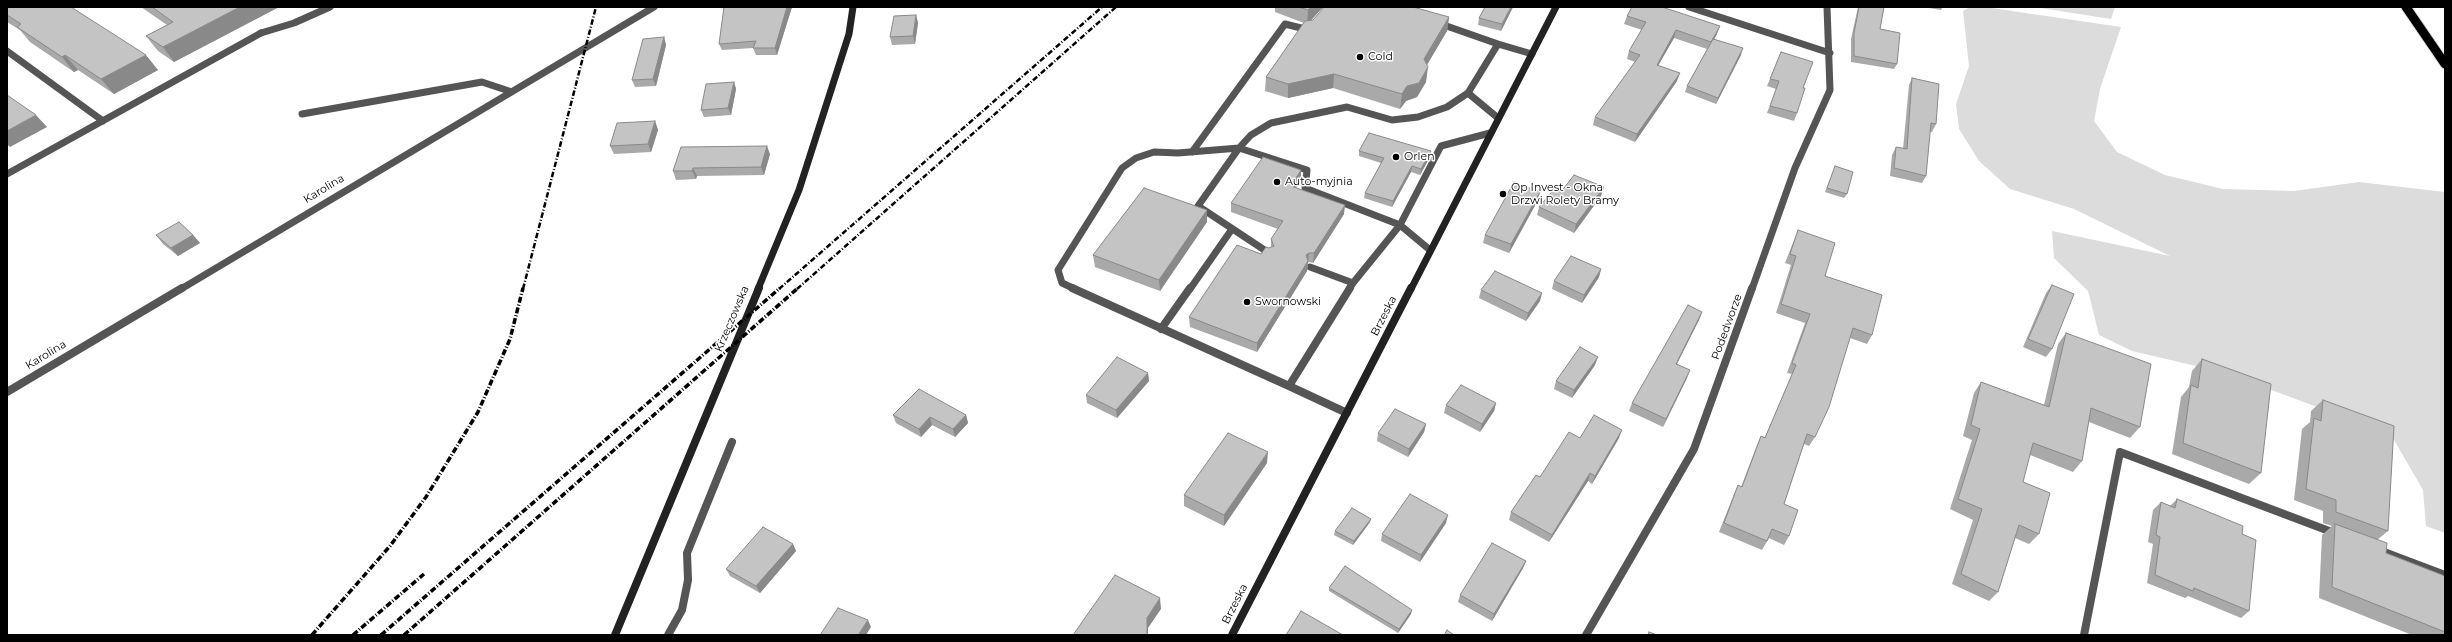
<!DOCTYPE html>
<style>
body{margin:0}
#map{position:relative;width:2452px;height:642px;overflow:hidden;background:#fff;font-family:Montserrat,sans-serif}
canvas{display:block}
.frame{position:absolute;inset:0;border:8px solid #000;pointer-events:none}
</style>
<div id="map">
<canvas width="2452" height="642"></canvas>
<div class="frame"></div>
</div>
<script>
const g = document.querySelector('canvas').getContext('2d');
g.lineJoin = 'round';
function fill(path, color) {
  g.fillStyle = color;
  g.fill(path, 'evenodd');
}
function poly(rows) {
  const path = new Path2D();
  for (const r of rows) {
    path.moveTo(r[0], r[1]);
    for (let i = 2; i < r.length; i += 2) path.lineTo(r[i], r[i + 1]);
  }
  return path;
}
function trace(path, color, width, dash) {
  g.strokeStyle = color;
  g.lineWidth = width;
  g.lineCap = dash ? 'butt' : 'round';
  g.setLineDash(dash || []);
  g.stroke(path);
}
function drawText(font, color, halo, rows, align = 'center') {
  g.font = font + ' Montserrat,sans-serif';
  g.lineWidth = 3;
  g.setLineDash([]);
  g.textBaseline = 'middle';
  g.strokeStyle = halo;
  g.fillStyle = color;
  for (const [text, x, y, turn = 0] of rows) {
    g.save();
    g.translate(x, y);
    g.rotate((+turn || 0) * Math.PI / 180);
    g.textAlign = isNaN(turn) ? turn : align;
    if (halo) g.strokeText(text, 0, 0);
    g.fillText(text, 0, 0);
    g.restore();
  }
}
const green = poly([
 [1970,7,1985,7,2121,27,2100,89,2094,121,2117,152,2165,175,2223,189,2294,191,2359,182,2445,192,2445,533,2426,526,2423,490,2394,440,2365,425,2226,373,2132,351,2099,335,2088,291,2054,258,2052,231,2170,256,2074,209,2010,189,1979,161,1959,129,1956,104,1969,66,1963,11],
 [2034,7,2115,7,2111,19]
]);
const laneFar1 = poly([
 [1438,23,1498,44],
 [261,33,294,23,330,7],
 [302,114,482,82,509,91],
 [1498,118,1468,93,1498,44,1532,54],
 [1192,152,1285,24,1309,30],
 [1430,250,1400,225,1441,146,1490,133],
 [1269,253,1198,206,1239,148,1307,170,1305,188,1400,225,1353,283,1310,267],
 [1075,289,1062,283,1058,270,1122,168,1136,158,1154,152,1178,153,1239,148,1251,135,1271,123,1347,107,1392,120,1418,117,1447,107,1468,93],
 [1190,289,1232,229],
 [1349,289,1353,283]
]);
const lane = poly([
 [1072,288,1289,386,1350,288],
 [1161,329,1190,288],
 [1289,386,1347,413],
 [668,635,682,610,688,580,687,553,732,442]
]);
const streetFar1 = poly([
 [1689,7,1830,53],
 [7,51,103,121],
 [7,174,261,33],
 [181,289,654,7],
 [1752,289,1795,168,1830,90,1827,7]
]);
const street = poly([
 [7,392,182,288],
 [2376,549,2445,575],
 [1586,635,1694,449,1752,288],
 [2084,635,2120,452,2337,534]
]);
const secondaryFar1 = poly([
 [758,289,799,190,849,34,853,7],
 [1411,289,1556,7]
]);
const secondary = poly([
 [615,635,759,288],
 [1232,635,1411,288]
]);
const primary = poly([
 [2406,7,2445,64]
]);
const railFar1 = poly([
 [523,289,596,7],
 [779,289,1102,7],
 [797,289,1116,7]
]);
const rail = poly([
 [312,635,390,546,426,497,478,412,510,339,523,288],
 [353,635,424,574],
 [381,635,780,288],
 [404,635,798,288]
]);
const wall = poly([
 [7,7,158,70,114,94,78,70,74,72,30,42,20,30,7,22],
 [141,7,279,7,174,62,158,51,146,36,167,25],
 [724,7,792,7,777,55,756,55,753,48,722,50,719,44],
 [1275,7,1323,7,1311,20,1449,17,1447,31,1427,65,1426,82,1417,97,1406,101,1400,109,1333,88,1288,98,1265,91,1266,77,1304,23,1275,12],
 [1485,7,1513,7,1501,31,1478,25,1479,18],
 [1858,7,1884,7,1880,29,1897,64,1894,69,1851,62,1851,39],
 [1923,7,1943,7,1941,10],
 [916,15,918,23,915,44,892,45,890,37],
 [1627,16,1717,34,1714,39,1741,55,1716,104,1685,92,1687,86,1707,49,1674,38,1658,65,1677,81,1635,142,1593,125,1595,117,1635,62,1627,59,1629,51,1642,30,1624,24],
 [664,37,666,45,656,86,635,87,632,80],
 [1781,52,1803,88,1797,113,1794,121,1767,113,1776,89,1767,86],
 [1912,78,1936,124,1932,132,1930,132,1926,176,1922,183,1890,176,1892,155,1896,147,1903,149,1909,85],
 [734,82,736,89,731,115,704,117,701,110],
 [655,121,658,130,651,152,614,154,610,146],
 [1359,151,1430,157,1420,175,1411,172,1392,207,1364,198,1365,193,1381,163,1359,156],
 [770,154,764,175,697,176,696,179,676,180,673,171],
 [1835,166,1847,194,1844,198,1825,192],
 [1301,170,1301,180,1296,188,1344,214,1313,263,1309,262,1308,263,1307,271,1257,352,1190,327,1189,317,1261,254,1271,247,1271,239,1278,229,1231,212,1231,203],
 [1561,192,1601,196,1574,233,1537,215,1539,207],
 [1538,200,1509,253,1483,243,1485,235],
 [1207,210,1207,222,1160,291,1095,267,1093,255],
 [1798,230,1825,276,1872,335,1867,344,1850,338,1815,437,1809,446,1804,444,1784,504,1789,536,1784,545,1769,538,1762,550,1719,532,1734,494,1738,485,1741,487,1757,445,1761,436,1765,437,1792,374,1787,373,1805,323,1776,313,1791,265,1785,263,1794,240],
 [156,235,193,235,200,243,178,256,163,244],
 [1601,269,1599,277,1582,303,1552,289,1554,281],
 [2052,285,2052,349,2046,357,2023,347,2046,293],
 [1481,290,1540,301,1526,321,1479,298],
 [1702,312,1699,320,1676,364,1687,378,1663,427,1629,411,1632,403],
 [2066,333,2140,427,2130,438,2089,422,2082,461,2073,472,2030,455,2023,482,2039,534,2029,544,2015,538,1998,592,1989,601,1952,584,1973,520,1950,509,1972,440,1963,436,1974,393,1981,382,2044,405,2058,344],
 [2202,359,2261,473,2249,484,2172,454,2181,397,2189,387,2192,371],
 [1595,365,1572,398,1554,389,1556,381],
 [1148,373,1149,381,1117,418,1087,403,1086,395],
 [2323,400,2388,531,2377,540,2386,553,2445,576,2445,635,2412,635,2319,598,2322,535,2332,526,2323,523,2323,511,2294,500,2302,429,2310,422,2311,411],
 [1496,403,1494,411,1480,432,1444,413,1446,405],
 [893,415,966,415,968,423,955,437,932,425,921,437,896,423],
 [1426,424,1424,432,1408,457,1377,441,1378,433],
 [1580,438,1619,438,1592,484,1588,481,1549,542,1509,520,1511,512,1540,477],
 [1267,463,1224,526,1184,506,1184,495],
 [2177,499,2242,534,2249,611,2241,618,2188,596,2185,598,2147,583,2153,544,2148,542,2153,510,2161,502,2170,506],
 [1370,522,1353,545,1334,535,1335,531],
 [1446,523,1420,562,1381,541,1382,534],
 [793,544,796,551,760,593,730,576,726,569],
 [1526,561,1523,568,1492,621,1458,602,1460,595],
 [1329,588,1411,614,1398,633,1329,591]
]);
const shadedWall = poly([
 [240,7,279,7,174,62,163,47],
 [787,7,792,7,777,55,775,48],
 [1311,7,1323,7,1307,25,1308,10],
 [1511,7,1513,7,1501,31,1502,24],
 [916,15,918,23,915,44,913,36],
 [1449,17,1447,31,1422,73,1424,59],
 [1720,26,1717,34,1708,50,1711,42],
 [1676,30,1674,38,1654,73,1657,65],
 [664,37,666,45,656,86,653,79],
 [1743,48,1741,55,1716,104,1718,98],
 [65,55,78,70,74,72,62,57],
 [146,55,158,70,114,94,101,79],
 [1428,67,1426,82,1417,97,1406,101,1400,109,1402,94,1407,86],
 [1680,73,1677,81,1635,142,1637,134],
 [1334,74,1333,88,1288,98,1288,84],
 [734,82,736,89,731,115,728,108],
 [36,115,47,127,10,147,7,144,7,131],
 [655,121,658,130,651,152,648,144],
 [767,146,770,154,764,175,761,167],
 [1431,151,1430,157,1420,175,1421,169],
 [1412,166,1411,172,1392,207,1393,201],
 [693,168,697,176,696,179,692,171],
 [1301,170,1301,180,1291,196,1291,186],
 [1604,187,1601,196,1574,233,1576,224],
 [1540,192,1538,200,1509,253,1511,244],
 [1345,205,1344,214,1313,263,1314,253],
 [1207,210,1207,222,1160,291,1159,280],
 [193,235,200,243,178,256,171,248],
 [1309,253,1307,271,1257,352,1257,343,1306,255],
 [1601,269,1599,277,1582,303,1584,295],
 [1542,293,1540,301,1526,321,1528,313],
 [1702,312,1699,320,1673,372,1676,364],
 [1598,357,1595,365,1572,398,1574,390],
 [1690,370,1687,378,1663,427,1666,419],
 [1148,373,1149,381,1117,418,1116,410],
 [1496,403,1494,411,1480,432,1482,424],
 [966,415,968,423,955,437,953,429],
 [930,417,932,425,921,437,919,429],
 [1426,424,1424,432,1408,457,1409,449],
 [1622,430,1619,438,1592,484,1595,476],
 [1268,452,1267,463,1224,526,1224,515],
 [1590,473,1588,481,1549,542,1552,535],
 [1448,515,1446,523,1420,562,1421,555],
 [1371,519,1370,522,1353,545,1354,541],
 [793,544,796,551,760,593,756,586],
 [1526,561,1523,568,1492,621,1494,614],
 [1160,598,1161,609,1148,628,1148,635,1147,635,1147,618],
 [1412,610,1411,614,1398,633,1399,629],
 [868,620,871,627,866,635,858,635]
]);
const building = poly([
 [7,7,71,7,146,55,101,79,65,55,62,57,17,27,21,24,7,15,7,7],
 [152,7,240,7,163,47,146,36,173,22,152,7],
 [724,7,787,7,775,48,753,48,756,41,719,44,724,7],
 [1299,7,1311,7,1308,10,1299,7],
 [1324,7,1413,7,1449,17,1424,59,1428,67,1419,83,1407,86,1402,94,1334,74,1288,84,1266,77,1305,21,1313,20,1324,7],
 [1485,7,1511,7,1502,24,1479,18,1485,7],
 [1632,7,1662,7,1720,26,1711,42,1676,30,1657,65,1680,73,1637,134,1595,117,1640,55,1629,51,1646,22,1627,16,1632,7],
 [1859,7,1884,7,1880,29,1900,33,1897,64,1854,56,1854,33,1859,7],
 [916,15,913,36,890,37,894,16,916,15],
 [664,37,653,79,632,80,643,39,664,37],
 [1713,39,1743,48,1718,98,1687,86,1713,39],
 [1781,52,1813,62,1803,88,1805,88,1797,113,1770,106,1779,81,1770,79,1781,52],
 [1912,78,1939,84,1936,124,1931,123,1926,176,1894,168,1896,147,1907,149,1912,78],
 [734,82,728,108,701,110,706,84,734,82],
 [7,95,36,115,7,131,7,95],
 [655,121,648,144,610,146,617,123,655,121],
 [1369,133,1431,151,1421,169,1412,166,1393,201,1365,193,1384,158,1359,151,1369,133],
 [767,146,761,167,693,168,692,171,673,171,681,147,767,146],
 [1263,157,1301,170,1291,186,1345,205,1314,253,1309,253,1306,255,1308,261,1257,343,1189,317,1237,245,1261,254,1266,247,1269,248,1274,246,1271,239,1283,221,1231,203,1263,157],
 [1835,166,1853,172,1847,194,1827,188,1835,166],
 [1574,175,1604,187,1576,224,1539,207,1554,189,1561,192,1574,175],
 [1514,182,1540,192,1511,244,1485,235,1514,182],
 [1144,188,1207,210,1159,280,1093,255,1144,188],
 [179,222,193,235,171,248,156,235,179,222],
 [1798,230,1835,243,1825,276,1882,295,1872,335,1853,328,1829,407,1815,437,1807,434,1784,504,1798,510,1789,536,1772,529,1767,541,1724,523,1738,485,1742,487,1761,436,1765,438,1796,365,1792,363,1810,314,1781,304,1796,256,1790,254,1798,230],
 [1571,256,1601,269,1584,295,1554,281,1571,256],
 [1495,271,1542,293,1528,313,1481,290,1495,271],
 [2052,285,2074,294,2052,349,2028,339,2052,285],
 [1688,305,1702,312,1676,364,1690,370,1666,419,1632,403,1688,305],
 [2066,333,2151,364,2140,427,2091,408,2082,461,2033,443,2023,482,2050,493,2039,534,2019,525,1998,592,1961,574,1982,509,1958,499,1980,429,1971,425,1981,382,2049,407,2066,333],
 [1580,347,1598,357,1574,390,1556,381,1580,347],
 [1117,357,1148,373,1116,410,1086,395,1117,357],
 [2202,359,2271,384,2261,473,2183,443,2191,385,2198,388,2202,359],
 [1461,385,1496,403,1482,424,1446,405,1461,385],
 [919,389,966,415,953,429,930,417,919,429,893,415,919,389],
 [2323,400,2394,426,2388,531,2336,512,2336,500,2306,489,2314,418,2321,421,2323,400],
 [1395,409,1426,424,1409,449,1378,433,1395,409],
 [1594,415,1622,430,1595,476,1590,473,1552,535,1511,512,1536,475,1540,477,1569,432,1580,438,1594,415],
 [1228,433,1268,452,1224,515,1184,495,1228,433],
 [1410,494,1448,515,1421,555,1382,534,1410,494],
 [2177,499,2243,526,2242,534,2256,540,2249,611,2194,588,2193,591,2155,575,2160,537,2156,535,2161,502,2175,508,2177,499],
 [1352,508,1371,519,1354,541,1335,531,1352,508],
 [2335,524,2387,543,2386,553,2445,576,2445,632,2332,587,2335,524],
 [763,527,793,544,756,586,726,569,763,527],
 [1492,543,1526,561,1494,614,1460,595,1492,543],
 [1345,566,1412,610,1399,629,1329,588,1345,566],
 [1115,575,1160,598,1147,618,1147,635,1073,635,1115,575],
 [838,608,868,620,858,635,820,635,838,608],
 [1301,611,1343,635,1286,635,1301,611],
 [1447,630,1454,635,1444,635,1447,630],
 [1649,632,1657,635,1648,635,1649,632]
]);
const markers = [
 [1360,57,4,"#000"],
 [1396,157,4,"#000"],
 [1277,182,4,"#000"],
 [1503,194,4,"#000"],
 [1247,302,4,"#000"]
];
const poiNames = [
 ["Cold",1368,57],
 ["Orlen",1404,157],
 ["Auto-myjnia",1285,182],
 ["Op Invest - Okna",1511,188],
 ["Drzwi Rolety Bramy",1511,201],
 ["Swornowski",1255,302]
];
const streetNames = [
 ["Karolina",324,189,-31],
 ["Brzeska",1384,316,-63],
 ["Krzeczowska",732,319,-67],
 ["Podedworze",1727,327,-70],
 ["Karolina",46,355,-31],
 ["Brzeska",1235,604,-63]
];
fill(green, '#dcdcdc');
trace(primary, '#dbdbdb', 11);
trace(laneFar1, '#555', 7);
trace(lane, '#555', 8);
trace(streetFar1, '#555', 7);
trace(street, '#555', 8);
trace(secondaryFar1, '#222', 7);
trace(secondary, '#222', 8);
trace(primary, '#000', 9);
trace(railFar1, '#000', 2.5, [5.5, 2, 1, 2]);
trace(rail, '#000', 3.5, [6, 2, 1, 2]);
fill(wall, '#a9a9a9');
fill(shadedWall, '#898989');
fill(building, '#c4c4c4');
trace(building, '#898989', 1);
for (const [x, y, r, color] of markers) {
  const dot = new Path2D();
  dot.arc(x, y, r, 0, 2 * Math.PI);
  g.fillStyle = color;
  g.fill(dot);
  trace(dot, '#fff', 1.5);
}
drawText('11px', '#000', '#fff', poiNames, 'left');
drawText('11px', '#000', '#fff', streetNames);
</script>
